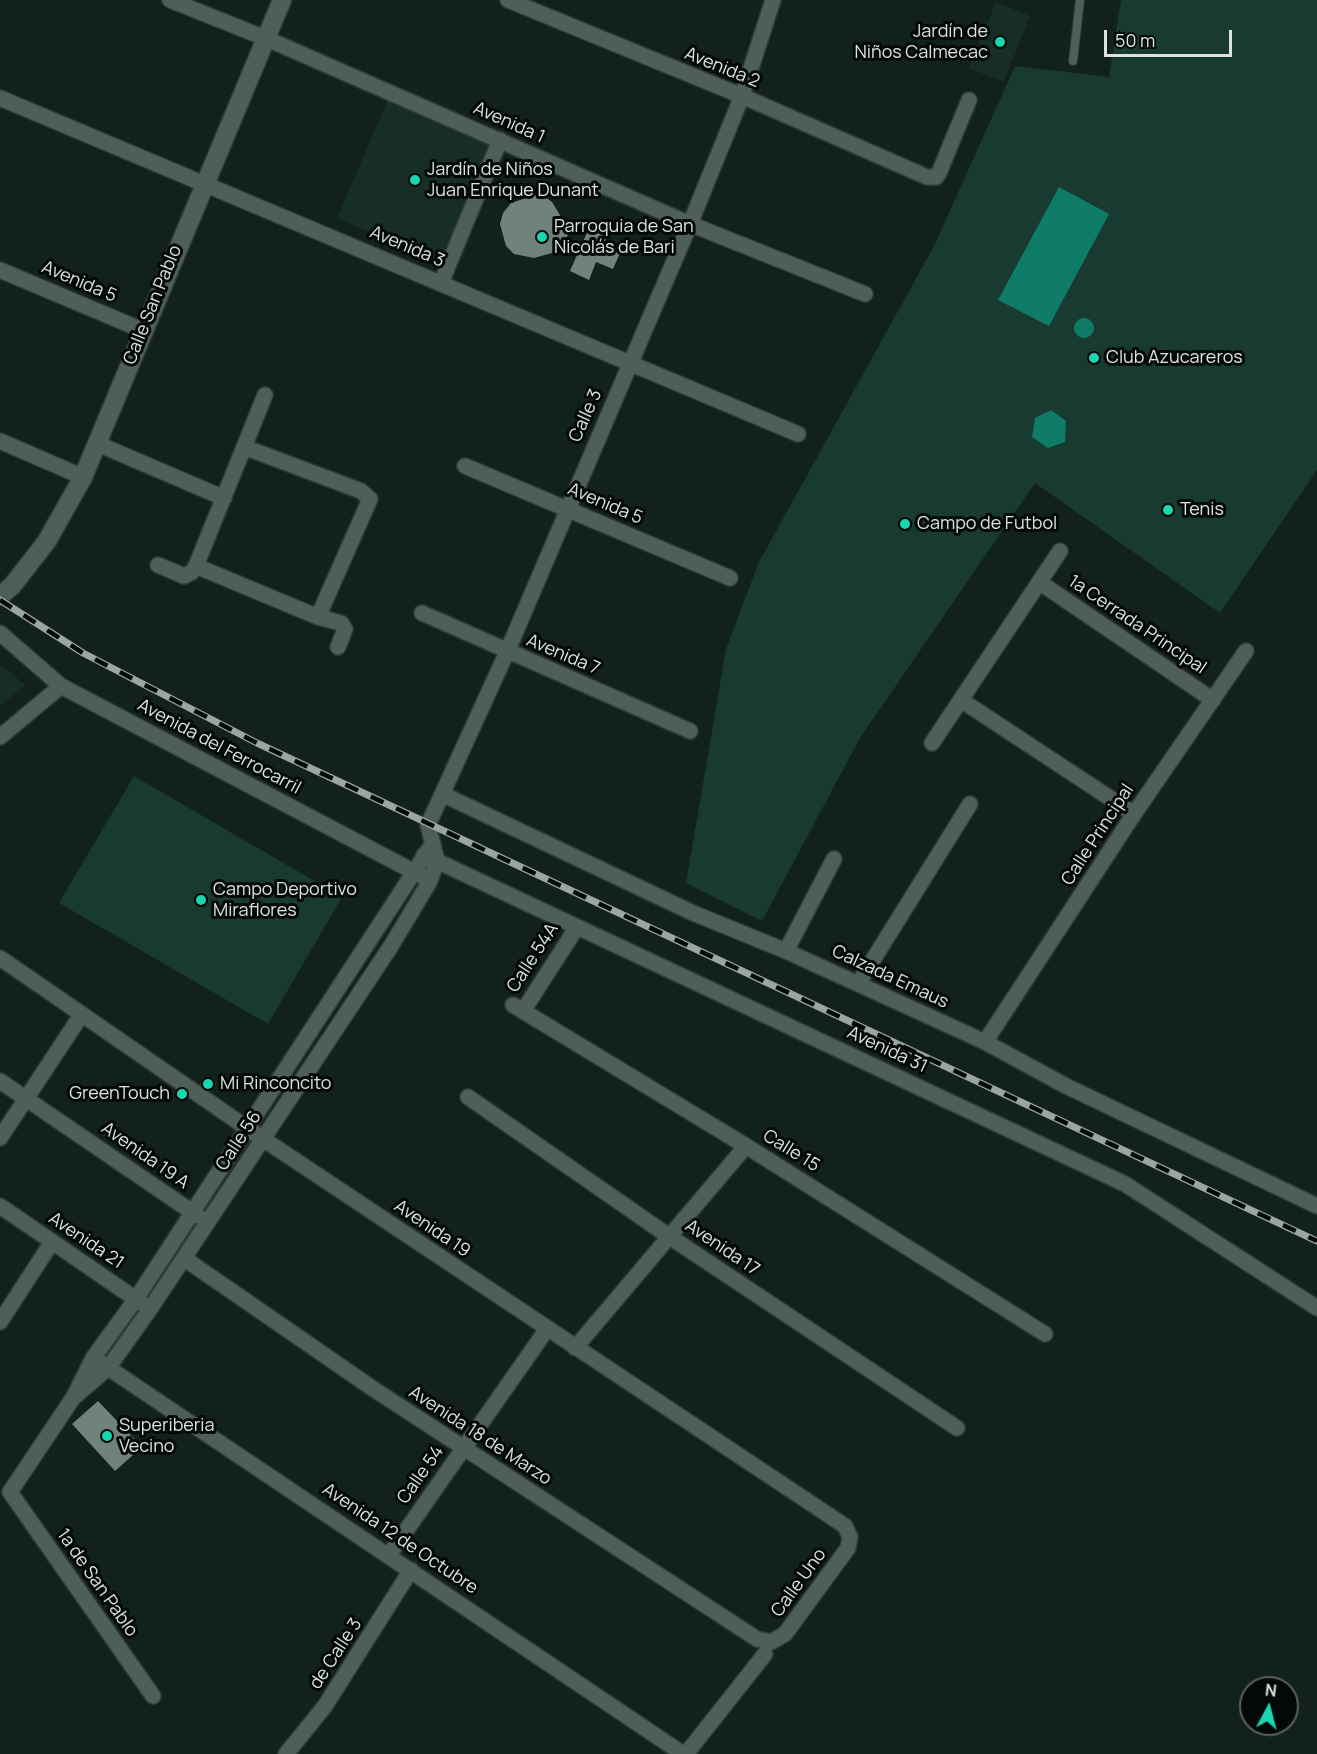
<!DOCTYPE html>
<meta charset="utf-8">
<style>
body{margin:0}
#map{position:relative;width:1317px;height:1754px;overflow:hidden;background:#12211c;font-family:Manrope,sans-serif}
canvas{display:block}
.north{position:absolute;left:1239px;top:1676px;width:60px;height:60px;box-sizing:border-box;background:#040907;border:2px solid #5a605e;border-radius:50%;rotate:7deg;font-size:16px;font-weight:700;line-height:24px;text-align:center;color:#dae3e0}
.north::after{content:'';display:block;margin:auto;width:21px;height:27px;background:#19d5b2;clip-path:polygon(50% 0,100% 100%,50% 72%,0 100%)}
.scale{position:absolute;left:1104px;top:30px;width:128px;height:27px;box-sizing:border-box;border:3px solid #dae3e0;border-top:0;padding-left:8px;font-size:18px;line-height:21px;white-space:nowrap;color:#dae3e0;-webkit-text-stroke:4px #040907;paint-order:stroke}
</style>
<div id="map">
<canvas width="1317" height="1754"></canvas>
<div class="north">N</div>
<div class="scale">50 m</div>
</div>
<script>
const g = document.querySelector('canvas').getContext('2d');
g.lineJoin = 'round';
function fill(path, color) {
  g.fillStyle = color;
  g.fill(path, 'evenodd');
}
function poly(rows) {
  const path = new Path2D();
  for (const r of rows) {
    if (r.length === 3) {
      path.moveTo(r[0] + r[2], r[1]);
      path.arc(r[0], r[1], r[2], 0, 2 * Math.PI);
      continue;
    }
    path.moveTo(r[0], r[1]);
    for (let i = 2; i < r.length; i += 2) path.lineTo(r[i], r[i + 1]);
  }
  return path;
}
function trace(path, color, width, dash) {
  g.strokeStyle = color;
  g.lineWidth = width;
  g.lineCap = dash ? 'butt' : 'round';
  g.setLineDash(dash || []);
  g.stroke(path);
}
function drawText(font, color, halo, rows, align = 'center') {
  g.font = font + ' Manrope,sans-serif';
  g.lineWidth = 6;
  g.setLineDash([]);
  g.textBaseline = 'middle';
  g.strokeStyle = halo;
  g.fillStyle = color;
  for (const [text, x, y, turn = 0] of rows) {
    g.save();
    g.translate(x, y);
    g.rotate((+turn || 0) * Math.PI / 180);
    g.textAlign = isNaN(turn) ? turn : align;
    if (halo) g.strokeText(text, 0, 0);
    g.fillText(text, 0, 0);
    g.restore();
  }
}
const built = poly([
 [996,2,1030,16,1004,82,969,68],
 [389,97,492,142,440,262,337,218],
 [0,665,26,685,0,706]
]);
const green = poly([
 [1121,0,1317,0,1317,470,1220,613,1035,483,860,738,762,921,686,883,726,649,759,562,934,246,1015,66,1109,77],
 [134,776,342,897,268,1024,59,903]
]);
const water = poly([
 [1059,187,1109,214,1049,326,998,300],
 [1084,328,10],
 [1051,410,1066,421,1065,442,1048,448,1032,437,1035,418]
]);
const building = poly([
 [535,195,544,196,552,202,563,220,565,230,571,232,552,253,534,258,514,254,506,246,500,224,503,213,511,203],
 [593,219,611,226,603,246,620,253,613,269,596,262,589,280,570,271],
 [98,1401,142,1447,115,1471,72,1424]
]);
const service = poly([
 [1073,61,1080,0]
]);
const minor = poly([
 [170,0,265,38,690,224,865,294],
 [508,0,742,96,927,177,936,177,939,173,969,100],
 [0,98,798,434],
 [0,270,142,330],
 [441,283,500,140],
 [0,441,83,477],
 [98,444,224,498],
 [244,447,361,491,370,499,318,617],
 [465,466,730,578],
 [158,565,184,576,192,572,196,566,265,395],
 [196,566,318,617,341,623,345,629,338,647],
 [1039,582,1213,700],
 [422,613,690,731],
 [0,633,61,686,422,876],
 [961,700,1134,814],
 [0,737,61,686],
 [932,743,1060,551],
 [442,794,693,913,786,951,985,1042,1066,1086,1317,1206],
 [424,855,1125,1184,1317,1308],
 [786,951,834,859],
 [0,958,263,1139,845,1526,850,1537,848,1548,785,1634,771,1642,757,1639,372,1388,185,1259],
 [858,984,970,804],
 [513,1005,746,1146,1045,1334],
 [523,1011,577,927],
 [985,1042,1134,814,1246,651],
 [0,1081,198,1216],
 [468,1097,670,1237,957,1428],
 [0,1138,82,1014],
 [0,1206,143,1304],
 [0,1322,52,1242],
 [575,1348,746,1146],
 [101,1363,683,1754],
 [73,1398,108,1368,150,1309,391,946,430,881,437,861,428,825,507,652,690,224,742,96,773,0],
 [10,1492,73,1398,93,1358,136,1299,429,849],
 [10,1492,153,1696],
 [389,1555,547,1329],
 [286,1754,325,1706,411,1570],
 [686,1754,765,1654]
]);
const tertiary = poly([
 [0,596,12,586,47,541,83,477,282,0]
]);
const rail = poly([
 [0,600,83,653,257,743,1317,1241]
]);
const markers = [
 [1000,42,6,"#19d5b2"],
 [415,180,6,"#19d5b2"],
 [542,237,6,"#19d5b2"],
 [1094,358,6,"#19d5b2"],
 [1168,510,6,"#19d5b2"],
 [905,524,6,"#19d5b2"],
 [201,900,6,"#19d5b2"],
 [208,1084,6,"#19d5b2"],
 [182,1094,6,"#19d5b2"],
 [107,1436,6,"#19d5b2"]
];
const poiNames = [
 ["Jardín de",988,32,"right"],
 ["Niños Calmecac",988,53,"right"],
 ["Jardín de Niños",427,170],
 ["Juan Enrique Dunant",427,191],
 ["Parroquia de San",554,227],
 ["Nicolás de Bari",554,248],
 ["Club Azucareros",1106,358],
 ["Tenis",1180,510],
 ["Campo de Futbol",917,524],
 ["Campo Deportivo",213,890],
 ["Miraflores",213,911],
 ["Mi Rinconcito",220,1084],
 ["GreenTouch",170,1094,"right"],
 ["Superiberia",119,1426],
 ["Vecino",119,1447]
];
const streetNames = [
 ["Avenida 2",722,68,22],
 ["Avenida 1",509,123,24],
 ["Avenida 3",407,247,23],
 ["Avenida 5",79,282,23],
 ["Calle San Pablo",153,305,-68],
 ["Calle 3",586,416,-66],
 ["Avenida 5",605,504,23],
 ["1a Cerrada Principal",1137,625,34],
 ["Avenida 7",563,655,23],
 ["Avenida del Ferrocarril",219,747,28],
 ["Calle Principal",1098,835,-57],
 ["Calle 54A",533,958,-57],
 ["Calzada Emaus",890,977,25],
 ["Avenida 31",887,1050,25],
 ["Calle 56",239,1141,-57],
 ["Calle 15",791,1151,32],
 ["Avenida 19 A",145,1156,35],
 ["Avenida 19",432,1229,34],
 ["Avenida 21",86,1241,34],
 ["Avenida 17",722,1248,34],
 ["Avenida 18 de Marzo",480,1436,33],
 ["Calle 54",421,1475,-55],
 ["Avenida 12 de Octubre",400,1539,34],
 ["1a de San Pablo",97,1583,55],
 ["Calle Uno",799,1583,-54],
 ["de Calle 3",336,1654,-57]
];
fill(built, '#172e28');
fill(green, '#183a31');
fill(water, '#0e7c67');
fill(building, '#70827c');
trace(service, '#313a37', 10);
trace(minor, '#313a37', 18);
trace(tertiary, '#313a37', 21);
trace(service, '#4e5f5a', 8);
trace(minor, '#4e5f5a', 15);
trace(tertiary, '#4e5f5a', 18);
trace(rail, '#9ba6a3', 7);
trace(rail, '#040907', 4.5, [14]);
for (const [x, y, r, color] of markers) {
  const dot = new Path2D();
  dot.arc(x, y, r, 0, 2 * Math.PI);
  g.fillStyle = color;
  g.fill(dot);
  trace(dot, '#040907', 2);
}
drawText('18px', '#dae3e0', '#040907', poiNames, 'left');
drawText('18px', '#dae3e0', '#040907', streetNames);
</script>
